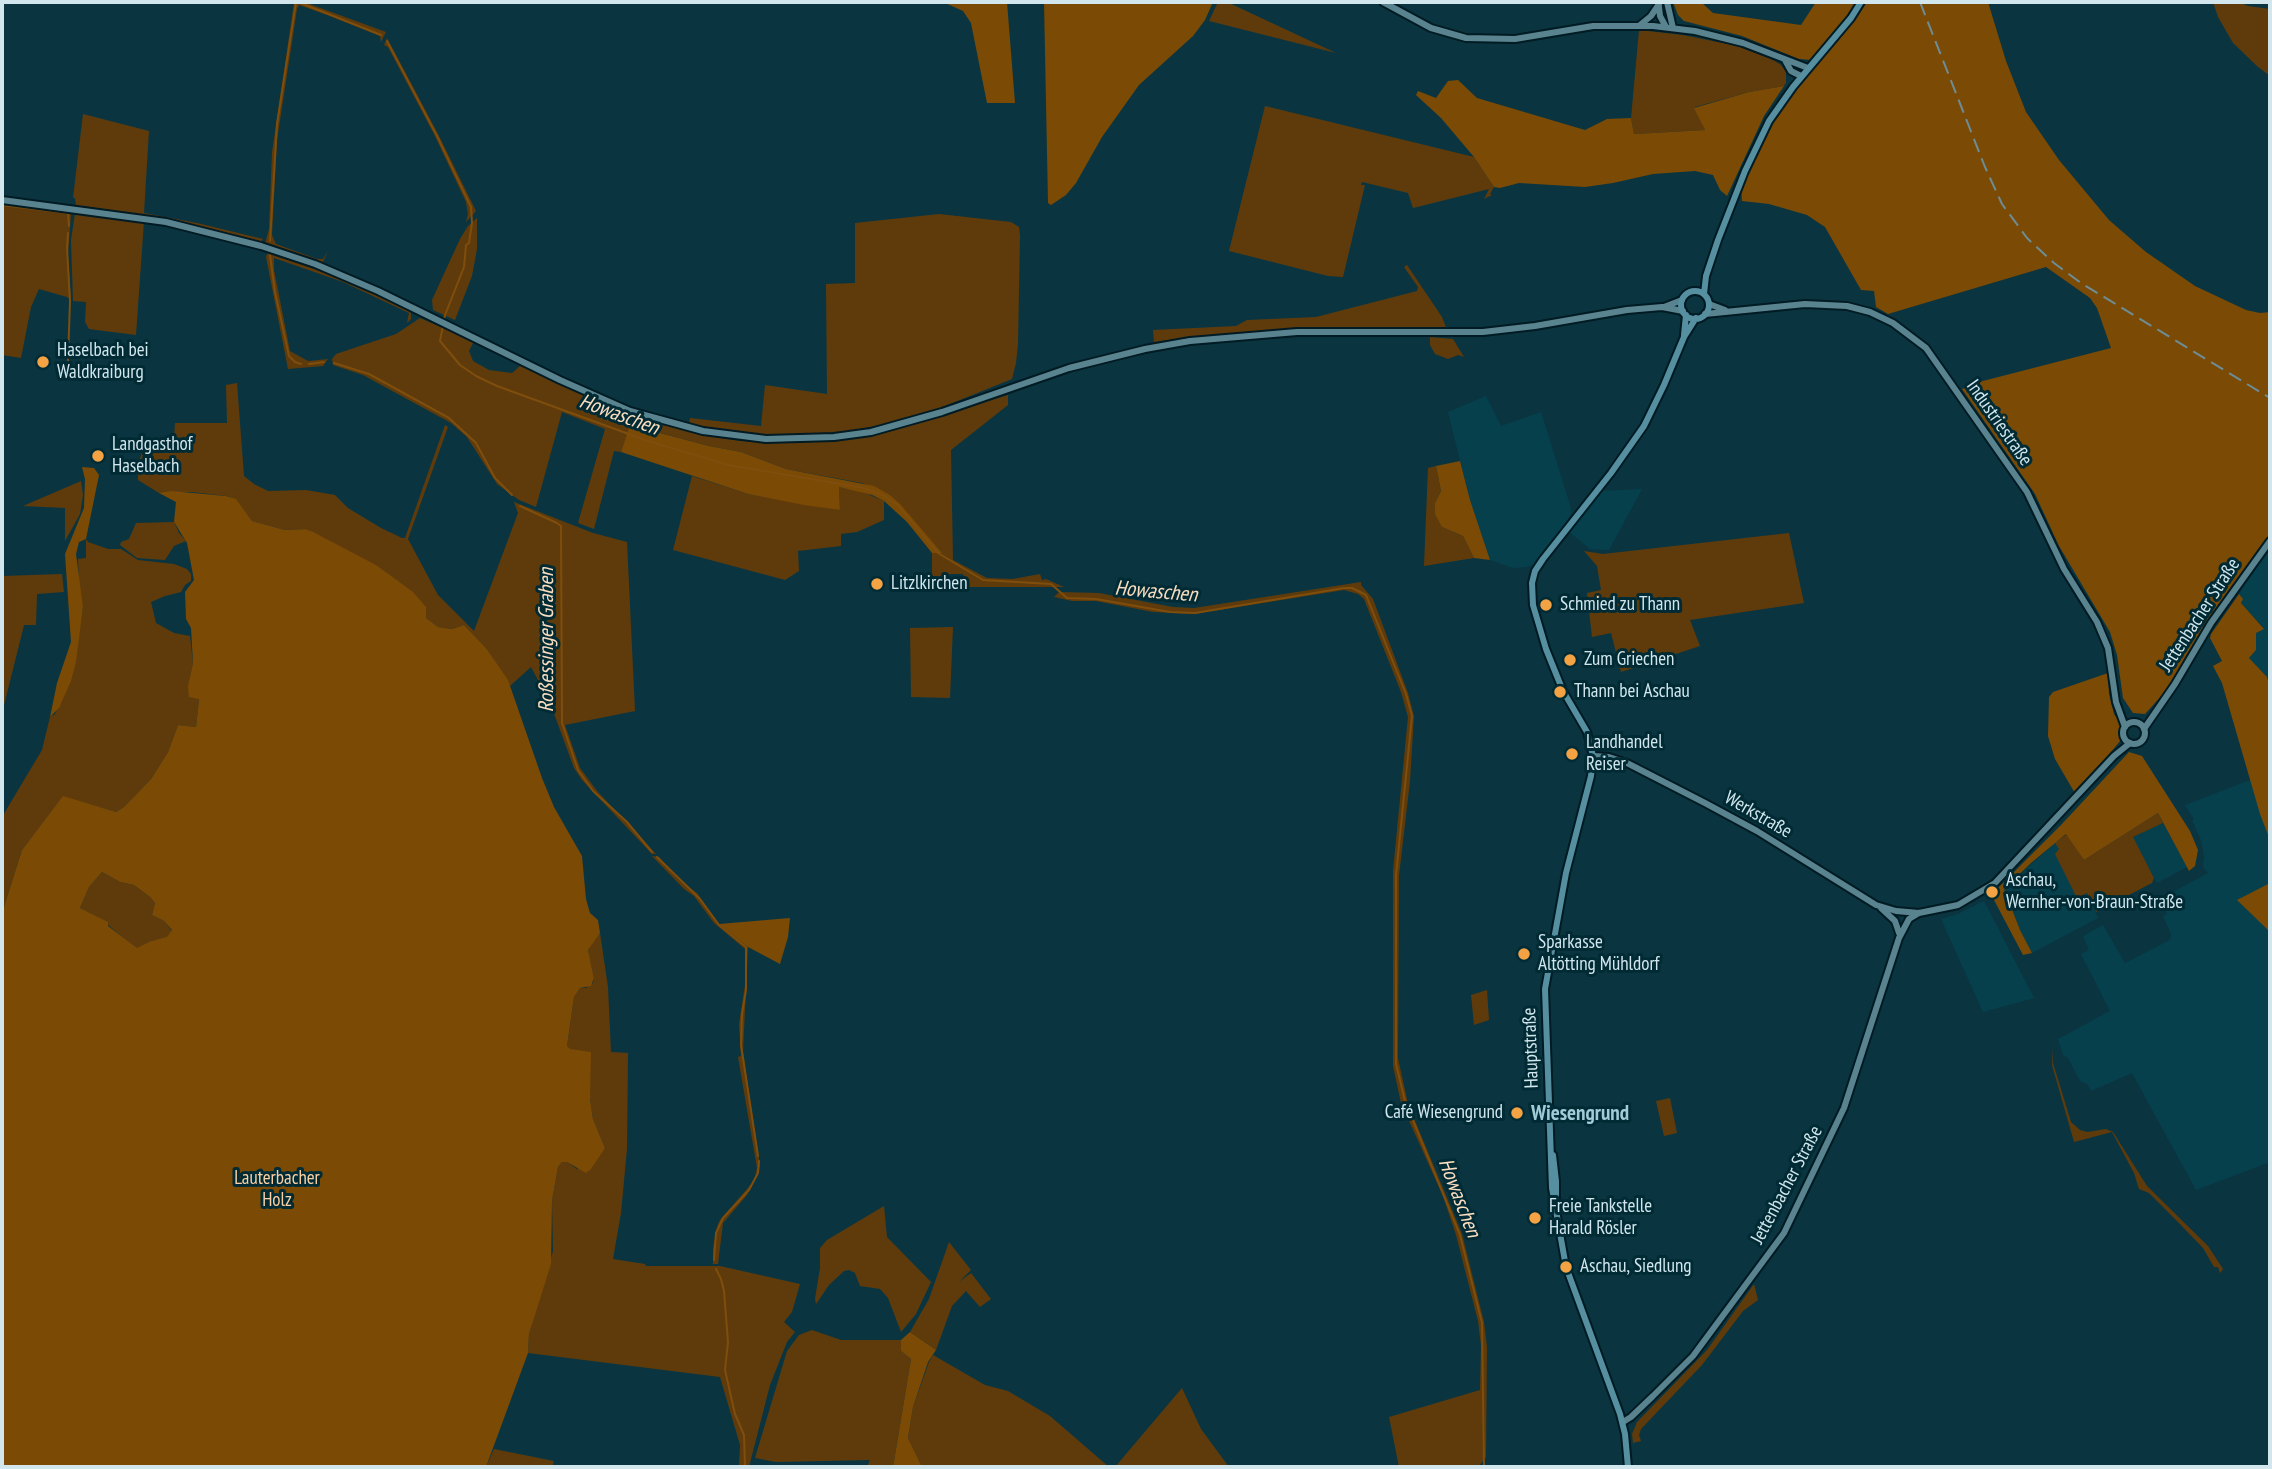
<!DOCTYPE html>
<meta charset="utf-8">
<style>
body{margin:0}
#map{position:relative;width:2272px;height:1469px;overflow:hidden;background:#0a3540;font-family:"PT Sans Narrow",sans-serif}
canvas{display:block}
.frame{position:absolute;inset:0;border:4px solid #d1e6ed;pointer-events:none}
</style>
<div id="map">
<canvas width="2272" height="1469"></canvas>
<div class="frame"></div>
</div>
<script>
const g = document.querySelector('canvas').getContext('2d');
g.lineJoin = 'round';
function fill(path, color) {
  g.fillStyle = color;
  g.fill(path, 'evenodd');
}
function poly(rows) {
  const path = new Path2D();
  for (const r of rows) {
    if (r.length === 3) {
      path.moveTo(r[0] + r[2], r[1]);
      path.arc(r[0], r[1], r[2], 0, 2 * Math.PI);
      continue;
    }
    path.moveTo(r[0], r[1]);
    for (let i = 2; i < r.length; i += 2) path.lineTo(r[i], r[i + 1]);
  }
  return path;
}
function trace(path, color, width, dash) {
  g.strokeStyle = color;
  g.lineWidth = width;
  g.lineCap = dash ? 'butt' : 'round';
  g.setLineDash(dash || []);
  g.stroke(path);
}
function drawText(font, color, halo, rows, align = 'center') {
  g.font = font + ' "PT Sans Narrow",sans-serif';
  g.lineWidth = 6;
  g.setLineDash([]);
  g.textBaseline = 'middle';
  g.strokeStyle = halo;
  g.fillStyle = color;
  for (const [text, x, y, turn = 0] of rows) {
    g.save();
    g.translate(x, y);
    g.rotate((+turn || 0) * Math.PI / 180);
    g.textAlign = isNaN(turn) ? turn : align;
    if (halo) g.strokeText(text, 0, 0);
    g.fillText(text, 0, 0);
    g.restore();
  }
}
const built = poly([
 [1486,396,1501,426,1541,412,1570,505,1571,514,1561,530,1532,565,1526,567,1513,568,1490,560,1470,500,1448,412],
 [1642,489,1609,550,1590,549,1568,531,1601,491],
 [2270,538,2270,688,2267,677,2249,658,2256,650,2255,633,2264,628,2241,603,2243,599,2239,594,2268,550,2261,546],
 [2250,780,2270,840,2270,883,2238,900,2270,932,2270,1162,2196,1190,2132,1073,2091,1091,2087,1084,2080,1081,2068,1058,2063,1055,2058,1039,2110,1011,2081,954,2089,950,2083,936,2103,925,2125,963,2170,940,2171,934,2163,916,2167,914,2162,898,2208,873,2203,867,2204,856,2201,840,2192,820,2194,819,2185,805],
 [2163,823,2187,867,2157,883,2132,837],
 [2055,843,2060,850,2078,897,2087,893,2098,918,2032,953,2020,930,2004,889],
 [1984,901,2034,998,1983,1012,1941,919,1958,914]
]);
const green = poly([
 [292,2,304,2,386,32,381,42,380,36,330,16,299,5,297,9,277,140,272,235,276,244,317,259,323,259,328,251,322,264,265,244,269,229,272,152,294,3],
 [1218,2,1227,2,1336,53,1209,21],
 [2213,2,2239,2,2248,6,2270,9,2270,76,2257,66,2233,43,2218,17],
 [1639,30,1683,35,1737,46,1770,58,1781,65,1786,72,1786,83,1784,86,1749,92,1695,107,1705,130,1634,134,1631,118],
 [387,38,438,134,476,211,466,222,468,214,466,202,435,136,388,47,384,45],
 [1265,106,1474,157,1494,187,1490,194,1492,195,1484,199,1489,189,1413,208,1408,193,1362,182,1361,185,1365,185,1343,277,1328,276,1229,251],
 [83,114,149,131,144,213,197,223,263,239,261,242,174,220,76,205,75,198,73,198],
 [2,203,70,212,71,214,68,255,71,300,67,297,39,289,31,307,21,358,2,355],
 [75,213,144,221,136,335,89,329,85,322,86,302,73,301,71,240],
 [939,214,1011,222,1019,227,1020,236,1018,344,1016,363,1012,379,940,408,890,423,854,430,812,435,766,435,689,425,690,418,761,426,765,385,827,394,826,284,855,283,855,223],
 [477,218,477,249,472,276,455,320,433,310,432,300,460,239,468,226],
 [268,252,353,283,407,309,411,313,411,319,407,323,409,313,343,282,274,258,274,270,290,351,308,361,328,359,323,366,288,369,266,257],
 [1407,265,1442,317,1447,330,1298,329,1191,337,1154,342,1153,330,1236,326,1247,320,1316,317,1417,291,1418,287,1404,267],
 [420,318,474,341,469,351,473,361,489,370,512,373,520,366,525,367,577,392,638,416,700,435,741,441,789,443,835,441,872,436,1008,395,1008,405,951,450,953,560,987,578,1013,579,1040,574,1042,580,1046,579,1064,587,969,587,963,574,944,574,944,588,932,587,932,553,941,552,890,495,862,483,786,469,741,452,709,446,631,425,621,452,614,451,594,529,578,523,605,429,562,412,536,507,519,500,497,484,467,437,451,423,363,375,333,365,332,359,336,354,396,334],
 [1430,337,1453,339,1464,357,1458,355,1448,359,1435,354,1430,345],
 [237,383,244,476,254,484,268,491,306,490,335,495,348,508,381,528,402,538,405,538,445,425,448,427,408,539,438,595,474,631,518,513,514,502,593,533,627,542,635,711,565,725,580,768,597,791,656,854,652,854,582,780,574,768,549,700,531,667,510,686,486,648,464,625,452,629,438,627,305,529,285,530,252,521,236,500,227,496,191,492,159,493,138,480,138,464,142,453,173,453,175,423,227,423,226,385],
 [1436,466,1441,491,1435,503,1442,527,1463,536,1474,558,1424,566,1428,468],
 [692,476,748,494,840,510,839,487,860,491,884,501,884,520,857,532,841,534,841,546,798,551,799,571,785,580,673,550],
 [81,481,83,495,80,514,65,541,65,508,23,506],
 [174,522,179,533,186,541,174,546,165,560,137,558,120,545,121,542,129,539,136,523],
 [1789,533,1804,603,1690,620,1700,646,1621,672,1611,633,1592,637,1587,593,1601,590,1597,566,1584,551,1603,554],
 [86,539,88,542,108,549,121,549,138,560,174,564,187,569,191,574,191,581,185,585,181,592,165,596,151,602,156,623,174,633,190,636,193,663,190,678,199,699,196,727,178,725,168,752,151,779,124,807,116,812,63,797,22,850,2,913,2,817,42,750,50,717,55,714,63,698,78,640,83,607,79,588,78,559,86,558],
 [62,574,64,592,37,594,36,625,24,625,2,713,2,576],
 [1361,582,1361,585,1373,599,1408,693,1414,716,1410,781,1399,876,1398,1058,1408,1104,1462,1234,1484,1322,1487,1347,1486,1457,1479,1466,1399,1467,1389,1417,1480,1390,1481,1345,1478,1321,1456,1235,1443,1196,1401,1103,1393,1066,1393,871,1408,717,1401,692,1364,599,1358,594,1344,590,1194,614,1153,612,1096,601,1072,601,1054,597,1059,592,1099,593,1173,607,1194,608],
 [953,627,950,698,911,697,910,628],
 [2158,813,2163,823,2133,837,2154,878,2152,883,2096,912,2087,893,2077,898,2055,854,2059,849,2055,843,2067,834,2084,860],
 [652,856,659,857,678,879,697,893,719,924,748,947,743,1052,760,1166,747,1195,723,1223,718,1264,713,1264,713,1248,717,1227,720,1220,747,1189,754,1180,757,1168,738,1057,741,1056,739,1024,745,985,745,949,714,923,694,896,684,889],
 [102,872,120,882,134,885,150,897,155,903,152,915,164,921,172,931,167,938,151,941,137,949,108,925,107,922,80,908,89,887],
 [600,933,608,987,611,1052,628,1053,627,1149,621,1213,613,1259,645,1264,646,1266,720,1266,800,1284,792,1312,784,1322,795,1332,787,1342,770,1385,749,1467,739,1467,740,1445,720,1377,528,1353,529,1334,553,1251,552,1201,558,1167,562,1162,567,1162,577,1169,605,1148,593,1119,590,1099,567,1046,574,997,580,988,586,988,593,983,594,978,588,951,589,946],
 [1487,990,1489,1020,1474,1025,1471,995],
 [2053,1048,2053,1063,2071,1122,2080,1130,2087,1132,2106,1129,2113,1132,2147,1186,2208,1246,2223,1269,2221,1272,2220,1273,2218,1267,2214,1267,2203,1248,2176,1220,2149,1193,2139,1189,2134,1173,2112,1132,2074,1142,2052,1065],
 [1670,1098,1677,1133,1664,1136,1656,1101],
 [884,1206,887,1237,931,1282,916,1314,901,1332,888,1298,880,1289,860,1286,855,1273,849,1270,844,1271,829,1285,816,1304,815,1299,820,1268,820,1248,827,1240],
 [949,1242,971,1270,959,1282,971,1273,991,1299,980,1307,966,1291,952,1306,936,1350,910,1332,929,1299],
 [1754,1284,1758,1300,1743,1311,1702,1365,1641,1429,1639,1435,1641,1441,1633,1443,1632,1434,1637,1422,1707,1350],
 [812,1330,841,1340,901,1340,901,1351,911,1359,893,1467,867,1467,870,1460,776,1462,755,1458,787,1351,799,1335],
 [933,1355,985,1385,1008,1391,1050,1416,1109,1467,922,1467,908,1438,913,1407,929,1362],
 [1182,1388,1201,1429,1229,1467,1115,1467],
 [494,1449,554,1461,552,1467,486,1467]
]);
const forest = poly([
 [943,2,1007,2,1015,103,987,103,971,23,963,11],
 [1044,2,1213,2,1205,20,1193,36,1139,85,1102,137,1076,183,1066,195,1051,205,1048,203],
 [1673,2,1701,2,1713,13,1801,25,1816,2,1859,2,1850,16,1813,60,1799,59,1742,36,1684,21,1678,15],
 [1864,2,1988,2,2006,61,2026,112,2059,160,2109,220,2146,252,2195,286,2246,310,2260,313,2270,312,2270,538,2261,546,2235,587,2208,622,2173,683,2145,714,2133,713,2123,698,2117,655,2110,632,2059,546,2035,494,1962,389,1975,383,2111,348,2097,308,2090,298,2046,267,1888,314,1876,307,1874,291,1861,290,1825,227,1807,215,1769,204,1742,201,1741,188,1771,122,1784,103,1853,19],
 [1458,80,1477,98,1585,130,1607,119,1631,118,1634,134,1705,130,1694,108,1749,92,1784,86,1764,116,1727,196,1720,190,1713,175,1695,171,1653,174,1613,183,1585,187,1519,183,1500,188,1494,187,1474,157,1441,118,1416,95,1418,91,1436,98,1448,81],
 [630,425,709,446,741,452,786,469,874,486,890,495,900,504,942,553,932,553,907,522,884,501,872,495,839,487,840,510,804,505,748,494,621,452],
 [1460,461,1470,500,1490,560,1474,558,1463,536,1442,527,1435,514,1435,503,1441,491,1436,466],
 [82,467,94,468,99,475,86,539,79,542,76,554,83,607,76,662,71,681,59,708,50,717,57,683,71,642,65,554,84,508,85,479],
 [171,491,226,496,236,499,252,521,285,530,305,529,313,532,376,565,413,592,426,607,426,618,438,627,452,629,464,625,486,648,508,680,542,778,554,807,582,856,586,899,590,913,598,920,600,933,588,950,594,978,591,986,580,988,574,997,567,1046,570,1049,591,1052,590,1099,593,1119,605,1148,591,1169,586,1173,567,1162,562,1162,558,1167,552,1201,551,1264,529,1334,528,1353,486,1467,2,1467,2,913,22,850,63,796,116,812,124,807,151,779,168,752,178,725,196,727,199,699,189,697,188,686,193,663,191,628,186,619,185,592,194,580,187,543,174,522,176,502,159,493],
 [102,872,120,882,134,885,150,897,155,903,152,915,164,921,172,930,167,937,151,941,137,948,108,926,108,922,80,908,89,887],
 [2239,594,2243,599,2241,603,2264,629,2256,633,2256,650,2249,658,2267,677,2270,688,2270,840,2260,814,2222,683,2213,666,2222,661,2210,638,2211,634],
 [2108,673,2109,694,2114,714,2122,725,2120,741,2076,795,2055,759,2048,736,2049,697,2053,692],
 [2129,752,2142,756,2190,831,2198,850,2195,866,2189,871,2158,813,2084,860,2066,834,2031,863,2004,889,2020,930,2032,953,2023,955,1994,900,1994,892,2061,825],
 [2270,883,2270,932,2237,900],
 [790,918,788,937,780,964,748,947,719,924],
 [910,1332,936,1350,928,1362,913,1407,908,1438,922,1467,893,1467,911,1359,901,1351,901,1340]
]);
const stream = poly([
 [298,2,381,35],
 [387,41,437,136,471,207,472,223,469,243,466,245,464,267,445,315,440,341,460,365,476,376,497,386,648,441,728,465,864,488,882,495,898,505,938,553,983,580,1051,584,1067,598,1096,599,1170,612,1195,613,1344,588,1352,588,1366,595,1406,694,1412,716,1396,875,1396,1064,1405,1101,1460,1235,1482,1323,1484,1467],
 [2,205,68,213,69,226],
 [68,233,67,248,70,301,68,360,71,368],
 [270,241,277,124,296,2],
 [270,255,275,292,289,356,295,362,301,364],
 [334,363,369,374,449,418,476,443,495,478,512,495],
 [309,364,324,362],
 [520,506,557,523,561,526,562,723,578,770,593,791,627,822,652,852],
 [657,857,700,899,719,925,746,947,746,990,742,1014,741,1045,758,1156],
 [714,1260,716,1233,723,1218,749,1190,758,1173,759,1161],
 [716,1269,721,1279,724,1291,728,1342,725,1370,735,1414,744,1435,745,1467]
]);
const tertiary = poly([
 [1383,2,1431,28,1466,38,1515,39,1593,26,1653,26,1695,31,1743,43,1808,68],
 [1667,2,1673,28],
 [1659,7,1660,16,1666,27],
 [1640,25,1651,16,1659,4],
 [1785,60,1791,71,1801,76],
 [2,200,166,222,261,246,315,264,378,291,560,380,630,411,703,431,766,439,834,437,871,432,942,412,1069,368,1145,349,1190,341,1297,332,1483,332,1535,326,1627,310,1662,307,1683,311],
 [1709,304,1725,310],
 [1664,307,1682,300],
 [1705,314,1805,304,1847,306,1870,312,1893,323,1926,348,2027,492,2064,569,2097,622,2108,648,2116,702,2125,727],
 [2134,733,11],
 [2144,729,2175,684,2211,623,2270,541],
 [1593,756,1609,757,1627,763,1705,803,1757,831,1876,905,1896,911,1919,913,1958,905,1995,883,2114,756,2130,743],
 [1881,908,1895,921,1899,933],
 [1623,1422,1631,1417,1653,1396,1693,1356,1784,1233,1844,1108,1899,938,1909,919,1919,913]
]);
const secondary = poly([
 [1695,305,14],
 [1704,294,1706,276,1718,240,1745,171,1769,121,1793,87,1851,18,1861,2],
 [1684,335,1686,315],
 [1553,1155,1556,1181,1556,1204],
 [1628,1467,1625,1434,1620,1414,1566,1267,1552,1188,1545,989,1566,873,1591,776,1593,756,1587,732,1563,691,1546,649,1533,605,1532,583,1535,571,1543,559,1611,473,1644,426,1664,385,1684,337,1696,318]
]);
const rail = poly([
 [1920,2,1985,167,2002,204,2027,238,2054,263,2081,283,2270,398]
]);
const markers = [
 [43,362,7,"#f4a344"],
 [98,456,7,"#f4a344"],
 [877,584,7,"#f4a344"],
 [1546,605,7,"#f4a344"],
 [1570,660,7,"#f4a344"],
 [1560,692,7,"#f4a344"],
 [1572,754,7,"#f4a344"],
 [1992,892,7,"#f4a344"],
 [1524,954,7,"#f4a344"],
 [1517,1113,7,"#f4a344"],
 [1535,1218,7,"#f4a344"],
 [1566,1267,7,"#f4a344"]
];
const poiNames = [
 ["Haselbach bei",57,351],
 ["Waldkraiburg",57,373],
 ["Landgasthof",112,445],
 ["Haselbach",112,467],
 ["Litzlkirchen",891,584],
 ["Schmied zu Thann",1560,605],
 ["Zum Griechen",1584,660],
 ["Thann bei Aschau",1574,692],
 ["Landhandel",1586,743],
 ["Reiser",1586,765],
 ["Aschau,",2006,881],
 ["Wernher-von-Braun-Straße",2006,903],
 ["Sparkasse",1538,943],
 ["Altötting Mühldorf",1538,965],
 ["Café Wiesengrund",1503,1113,"right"],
 ["Freie Tankstelle",1549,1207],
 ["Harald Rösler",1549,1229],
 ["Aschau, Siedlung",1580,1267]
];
const streetNames = [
 ["Industriestraße",1999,423,55],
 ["Jettenbacher Straße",2200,615,-57],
 ["Werkstraße",1758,815,30],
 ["Hauptstraße",1531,1048,-92],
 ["Jettenbacher Straße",1787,1185,-62]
];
const parkNames = [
 ["Lauterbacher",277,1179],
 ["Holz",277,1201]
];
const waterNames = [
 ["Howaschen",619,415,20],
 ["Howaschen",1156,592,5],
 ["Roßessinger Graben",547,640,-90],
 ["Howaschen",1459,1198,69]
];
const neighbourhoodNames = [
 ["Wiesengrund",1580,1114]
];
fill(built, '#06404d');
fill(green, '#5f3b0c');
fill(forest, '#7b4a05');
trace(stream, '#7f4e0d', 2);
trace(tertiary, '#001b23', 10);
trace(secondary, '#001b23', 10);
trace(tertiary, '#5a8390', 6);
trace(secondary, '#558fa0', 6);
trace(rail, '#6d8d96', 2, [14, 7]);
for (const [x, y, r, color] of markers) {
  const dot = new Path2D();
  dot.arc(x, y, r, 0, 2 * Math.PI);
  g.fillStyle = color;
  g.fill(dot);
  trace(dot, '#002b35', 2.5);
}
drawText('19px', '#d1e6ed', '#002b35', poiNames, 'left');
drawText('19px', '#d1e6ed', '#002b35', streetNames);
drawText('19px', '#fcd0a3', '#002b35', parkNames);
drawText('italic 21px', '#fbddc0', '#002b35', waterNames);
drawText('bold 21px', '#a0cbd8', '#002b35', neighbourhoodNames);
</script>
